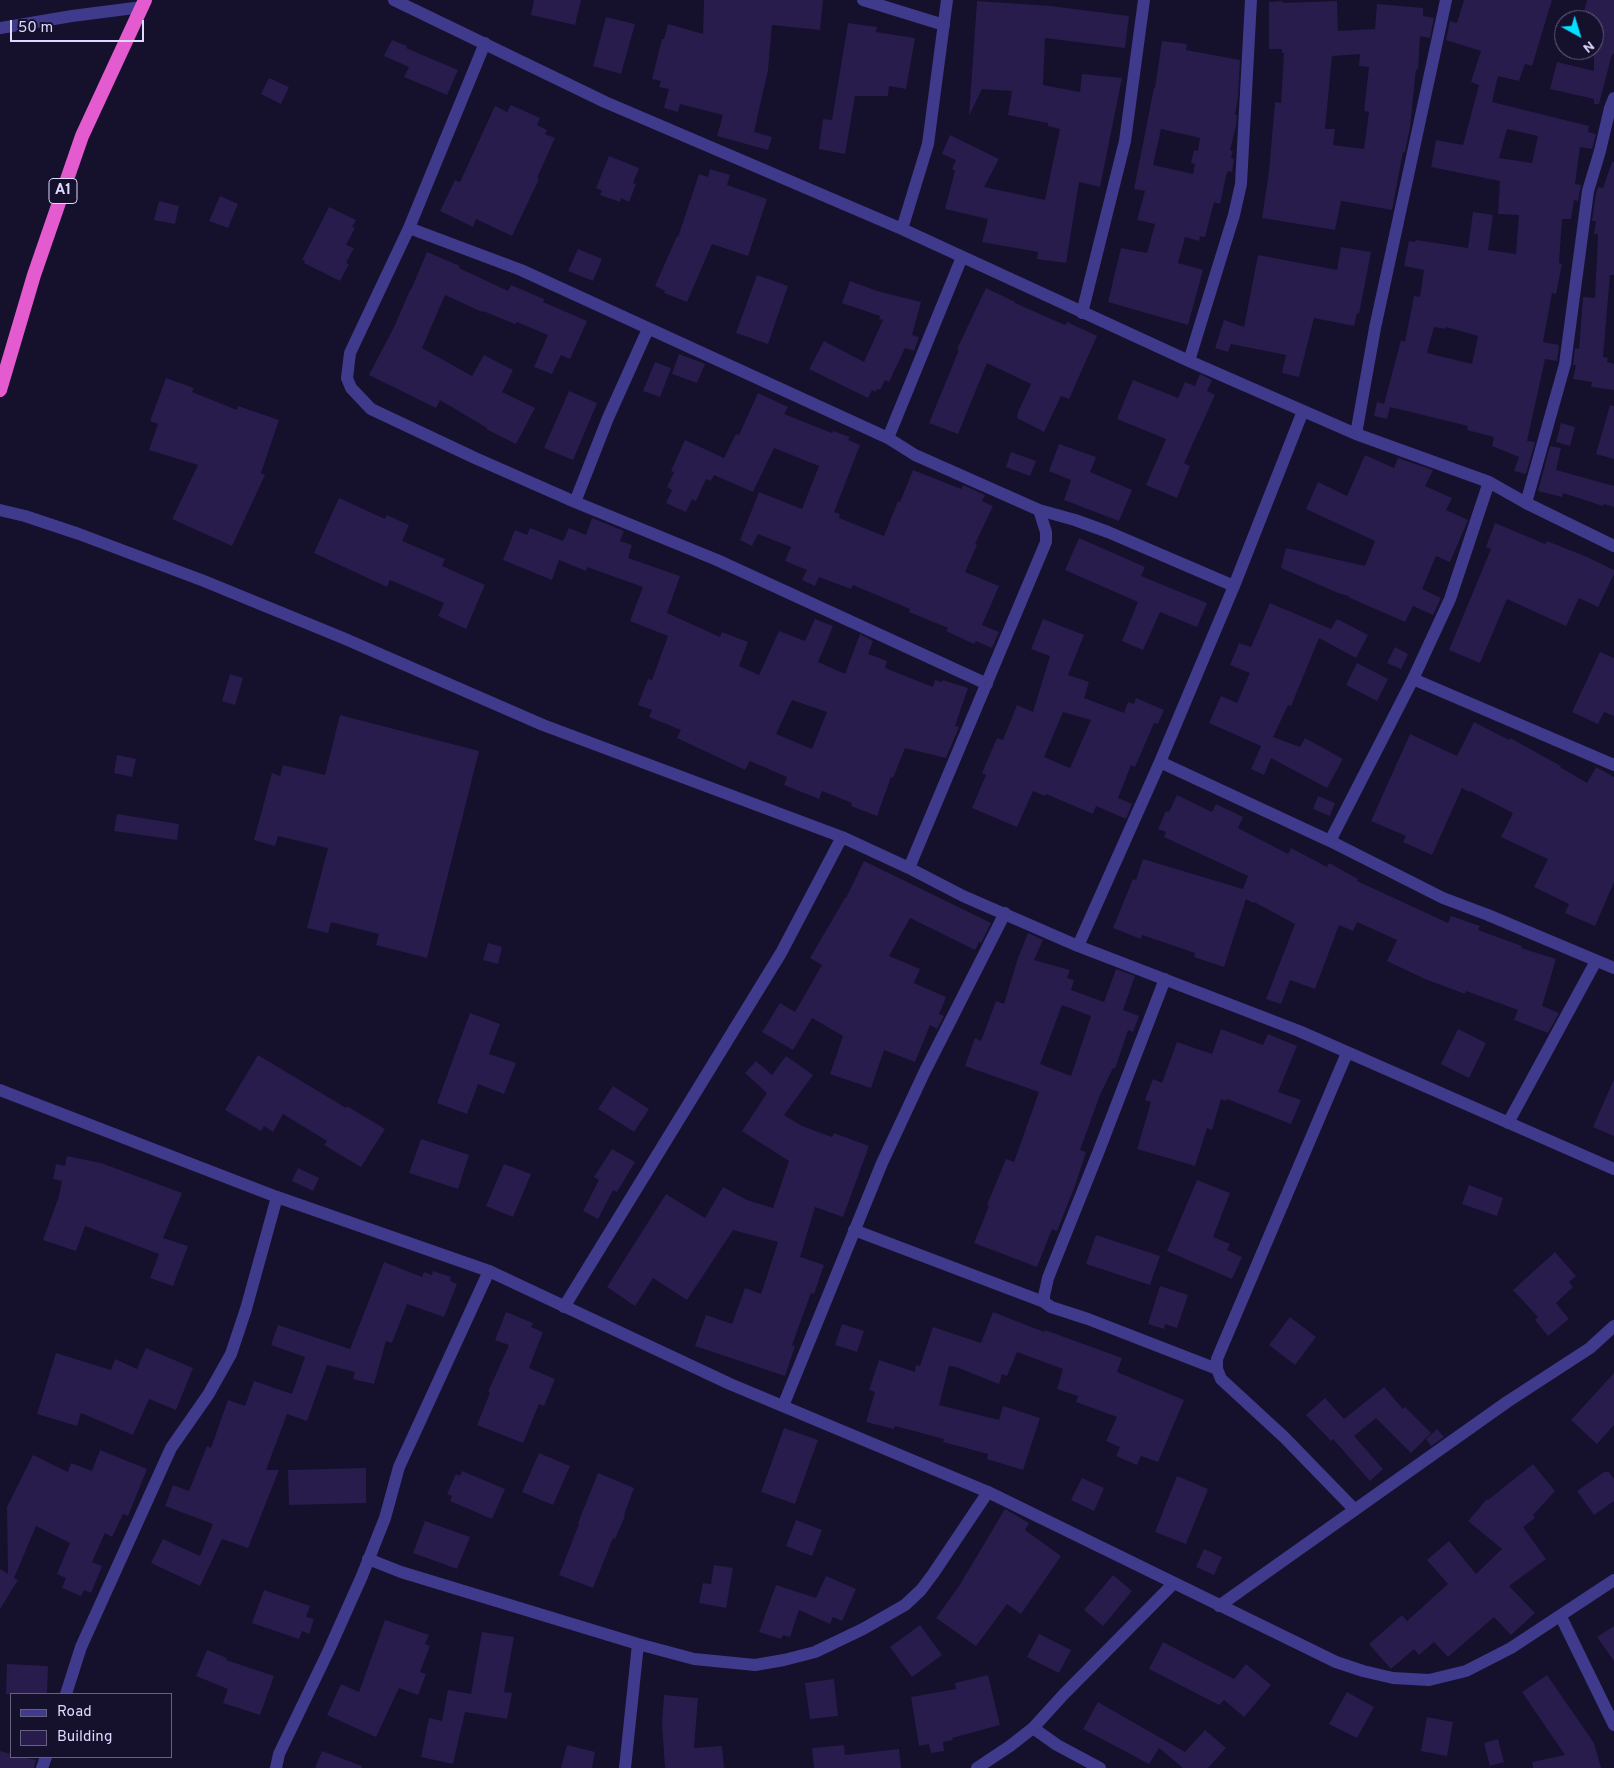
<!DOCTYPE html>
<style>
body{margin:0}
#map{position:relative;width:1614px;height:1768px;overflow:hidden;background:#15102b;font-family:Overpass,sans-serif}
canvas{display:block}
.legend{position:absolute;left:10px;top:1693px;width:162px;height:65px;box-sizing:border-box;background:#15102b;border:1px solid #666180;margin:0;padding:6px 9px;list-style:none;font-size:15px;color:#dfdaff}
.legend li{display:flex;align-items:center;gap:10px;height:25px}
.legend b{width:25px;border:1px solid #666180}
.north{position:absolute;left:1554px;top:10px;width:50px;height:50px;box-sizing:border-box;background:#15102b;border:1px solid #666180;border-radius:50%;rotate:141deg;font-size:14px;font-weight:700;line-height:20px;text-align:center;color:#dfdaff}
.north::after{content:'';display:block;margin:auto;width:18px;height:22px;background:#06dfff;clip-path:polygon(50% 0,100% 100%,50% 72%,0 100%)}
.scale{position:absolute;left:10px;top:20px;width:134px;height:22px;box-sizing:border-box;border:2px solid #dfdaff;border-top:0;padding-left:6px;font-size:15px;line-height:18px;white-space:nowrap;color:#dfdaff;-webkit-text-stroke:4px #15102b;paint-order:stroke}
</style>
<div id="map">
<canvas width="1614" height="1768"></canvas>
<ul class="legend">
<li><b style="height:6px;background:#3f3a8b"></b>Road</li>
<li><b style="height:14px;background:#271c4c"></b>Building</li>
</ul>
<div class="north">N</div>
<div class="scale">50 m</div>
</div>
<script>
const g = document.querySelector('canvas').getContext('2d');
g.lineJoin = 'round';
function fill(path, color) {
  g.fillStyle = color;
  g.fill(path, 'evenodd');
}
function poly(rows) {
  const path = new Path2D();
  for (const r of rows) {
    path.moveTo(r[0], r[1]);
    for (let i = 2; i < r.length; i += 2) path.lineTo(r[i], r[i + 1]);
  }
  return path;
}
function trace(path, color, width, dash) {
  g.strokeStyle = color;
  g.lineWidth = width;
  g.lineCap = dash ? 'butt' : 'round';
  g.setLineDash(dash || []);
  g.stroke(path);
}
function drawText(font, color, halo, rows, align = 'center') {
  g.font = font + ' Overpass,sans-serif';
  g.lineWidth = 4.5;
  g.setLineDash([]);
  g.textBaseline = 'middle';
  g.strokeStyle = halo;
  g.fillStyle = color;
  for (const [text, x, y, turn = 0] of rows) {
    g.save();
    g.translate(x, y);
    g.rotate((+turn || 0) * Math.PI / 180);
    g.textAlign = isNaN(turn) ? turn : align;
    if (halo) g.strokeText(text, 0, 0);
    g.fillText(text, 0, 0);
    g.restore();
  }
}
const building = poly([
 [534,0,581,0,575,25,531,15],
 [704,0,823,0,820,30,772,25,768,70,754,132,772,137,768,150,717,136,723,115,680,104,678,112,664,108,669,89,659,87,661,81,652,79,662,39,664,39,668,24,703,34],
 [1464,0,1552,0,1532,66,1525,64,1519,81,1498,76,1492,102,1589,126,1588,132,1596,134,1592,149,1580,147,1575,184,1581,185,1578,201,1574,200,1571,219,1562,219,1559,263,1562,264,1556,294,1552,293,1543,342,1559,345,1557,361,1545,359,1527,441,1535,442,1526,474,1514,471,1519,457,1492,446,1494,437,1467,430,1468,426,1390,407,1387,419,1374,416,1377,402,1384,404,1401,340,1405,342,1414,296,1420,297,1424,270,1404,266,1409,241,1415,242,1416,240,1468,248,1473,212,1493,215,1488,250,1516,254,1519,215,1498,214,1500,181,1431,167,1436,140,1463,145,1479,85,1471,82,1481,51,1446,40,1450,21,1457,23],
 [1507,129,1538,136,1532,163,1499,158],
 [1434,327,1445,329,1446,327,1478,336,1472,364,1427,353],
 [1587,0,1614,0,1614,54,1612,54,1599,104,1594,104,1594,99,1550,89,1557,62,1594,71,1594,20,1582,20],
 [977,1,1051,6,1129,16,1125,48,1045,38,1043,85,1080,92,1082,74,1122,78,1100,187,1079,182,1066,263,1037,259,1038,252,982,242,988,219,945,209,955,171,952,169,956,160,942,154,950,135,999,159,984,187,1045,200,1060,129,1048,126,1048,123,1008,115,1012,91,982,89,969,116],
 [1283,1,1283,3,1337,1,1338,31,1375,29,1377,4,1423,8,1423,16,1434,18,1430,38,1420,36,1418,70,1416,69,1410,127,1405,152,1403,152,1392,210,1341,201,1335,230,1262,218,1269,171,1275,102,1281,103,1284,53,1282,53,1282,49,1269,49,1269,2],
 [1360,54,1359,66,1369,67,1364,111,1369,112,1364,149,1333,145,1335,129,1325,129,1332,56],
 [606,17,635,24,621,74,593,66],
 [848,23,877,27,876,32,915,38,906,89,889,86,888,96,855,96,845,154,819,149,823,119,832,120],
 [392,40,407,46,406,48,458,70,447,95,404,77,409,67,384,56],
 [1162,41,1187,44,1186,50,1240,60,1238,97,1235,115,1237,115,1236,126,1230,150,1233,151,1231,158,1234,159,1232,172,1228,171,1226,176,1220,204,1214,202,1205,237,1200,236,1199,241,1185,237,1178,263,1203,270,1188,325,1108,302,1121,248,1147,253,1155,224,1137,220,1145,191,1134,189,1154,88,1155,88],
 [1161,129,1200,138,1198,151,1194,150,1191,163,1195,164,1193,174,1153,165],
 [269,78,289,87,281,104,261,94],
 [511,105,540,118,537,125,547,130,545,134,555,138,537,178,539,179,512,236,476,219,473,227,440,211,455,180,460,182,495,106,507,112],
 [609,156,639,168,633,183,636,184,629,202,621,198,620,202,600,195,602,191,596,188],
 [1612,162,1614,162,1614,275,1610,275,1603,357,1608,358,1607,362,1614,364,1614,390,1591,387,1592,382,1573,379,1576,365,1573,365,1575,348,1579,349,1583,297,1595,298,1598,234,1594,234,1596,221,1592,221,1596,193,1598,187,1603,188],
 [710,169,730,175,727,185,767,199,748,256,712,244,687,302,664,293,665,291,655,286,677,236,678,237,699,174,708,177],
 [220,196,238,204,228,228,209,221],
 [159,201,179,206,175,224,154,220],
 [329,207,356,220,352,227,355,228,346,245,354,248,346,263,349,264,340,281,304,263,305,261,302,260],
 [1341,247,1371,252,1359,314,1357,313,1354,326,1314,318,1299,377,1282,373,1286,355,1231,344,1228,352,1215,348,1224,320,1244,327,1258,255,1337,270],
 [578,249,602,259,593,281,568,271],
 [427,252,460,266,459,268,508,291,511,285,544,299,543,302,587,321,570,359,561,355,552,374,534,367,548,335,517,322,515,324,483,311,482,312,445,295,422,348,472,376,484,355,513,370,502,392,535,408,516,444,486,429,487,428,440,400,436,408,369,375,395,325,410,290,411,290],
 [757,275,788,286,768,344,736,333],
 [850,281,877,291,921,302,912,335,919,337,914,351,905,348,889,382,885,380,880,390,877,389,876,392,872,390,868,398,809,369,824,341,864,362,883,320,879,319,880,316,842,303],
 [986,288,1015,302,1015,303,1065,325,1067,322,1097,336,1069,399,1061,396,1044,432,1017,418,1018,412,1031,384,987,363,958,434,929,423,959,350,957,349],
 [679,354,705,364,697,383,672,374],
 [655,362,671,368,660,397,643,391],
 [1200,374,1212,380,1207,391,1215,395,1184,463,1190,466,1177,498,1146,485,1166,439,1117,419,1133,380,1178,398,1185,382,1195,386],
 [166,378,194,388,192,392,237,410,238,406,279,420,261,473,265,475,232,546,172,519,198,465,149,450,158,424,150,421],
 [569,391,597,403,573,460,544,448],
 [758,393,788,407,784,414,832,433,833,431,850,437,848,440,860,445,834,512,840,514,839,518,884,536,898,501,900,502,913,470,961,489,963,485,985,495,982,501,993,506,975,544,977,545,965,572,999,586,982,625,999,632,992,648,976,641,974,644,946,631,948,628,909,612,910,609,853,585,851,589,819,577,815,586,802,580,807,570,785,561,791,547,758,534,752,546,740,540,759,492,802,509,819,466,774,448,753,492,714,475,711,481,706,479,696,501,692,499,686,512,666,503,672,490,667,487,674,472,671,471,685,440,724,458,736,434,739,435],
 [1610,405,1614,406,1614,459,1596,454],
 [1561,423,1575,427,1570,446,1556,442],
 [1059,444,1096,457,1090,472,1132,490,1119,521,1064,500,1071,480,1049,471],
 [1550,446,1561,448,1556,470,1614,486,1614,507,1604,504,1603,506,1563,493,1562,497,1538,491],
 [1011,452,1036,461,1030,476,1006,467],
 [1365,455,1394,468,1398,458,1433,470,1425,486,1452,498,1446,510,1468,520,1450,562,1436,556,1422,589,1441,598,1433,615,1413,606,1405,622,1348,597,1349,596,1338,593,1281,568,1286,548,1365,566,1375,541,1306,509,1318,482,1347,496],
 [339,498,385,519,387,515,409,525,402,541,445,559,442,566,485,585,466,629,438,616,444,603,390,580,387,587,314,553],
 [592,518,624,531,620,541,632,545,628,558,680,576,667,613,720,637,722,632,748,642,739,666,759,675,779,631,805,641,815,619,833,626,818,662,845,674,860,634,873,641,868,654,887,661,885,668,933,687,935,680,942,682,943,680,968,688,955,726,959,727,957,732,946,758,905,748,893,778,891,777,877,816,851,806,852,803,822,791,819,799,784,785,787,777,750,761,745,770,677,738,681,730,649,717,652,710,638,705,648,679,652,680,668,636,630,621,643,587,587,567,586,571,559,560,552,580,503,560,515,530,527,535,530,528,563,541,569,528,586,535],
 [792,700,827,712,812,749,776,734],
 [1495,523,1545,544,1547,541,1587,557,1614,570,1614,574,1598,607,1579,598,1566,626,1507,599,1480,663,1449,650,1491,549,1486,547],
 [1079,538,1145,567,1141,576,1207,603,1197,627,1160,612,1143,650,1122,641,1138,602,1065,570],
 [1270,603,1331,629,1337,619,1368,635,1356,658,1319,638,1291,706,1288,705,1273,737,1300,747,1305,738,1343,759,1327,788,1271,758,1264,775,1251,769,1261,746,1209,723,1221,696,1237,703,1250,673,1230,665,1239,643,1251,647],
 [1043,619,1084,635,1068,675,1089,682,1084,698,1124,713,1128,702,1134,704,1136,698,1164,710,1158,724,1154,723,1135,767,1131,765,1118,798,1132,804,1126,819,1096,806,1093,814,1046,794,1045,796,1033,791,1017,827,972,808,986,775,982,773,997,738,1003,740,1017,705,1033,712,1050,656,1031,649],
 [1063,712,1091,720,1070,768,1044,757],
 [1395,647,1408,654,1401,669,1387,663],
 [1600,652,1614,658,1614,716,1604,712,1598,724,1572,712],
 [1357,663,1388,679,1377,701,1346,685],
 [230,674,243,678,235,705,222,701],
 [340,715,479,751,427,958,376,945,379,934,331,922,328,933,307,928,328,848,278,836,275,846,254,840,272,773,280,776,283,765,325,775],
 [1474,722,1509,740,1510,738,1561,766,1560,767,1587,783,1596,767,1614,777,1614,882,1595,926,1565,913,1569,904,1534,887,1548,859,1501,837,1513,813,1470,791,1469,792,1462,788,1432,855,1403,842,1406,836,1371,821,1410,734,1457,756],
 [117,755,136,759,132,777,114,773],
 [1177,795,1212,812,1216,804,1243,817,1238,828,1288,854,1291,848,1327,867,1329,863,1358,879,1357,881,1448,923,1451,916,1480,926,1478,930,1522,946,1521,948,1556,959,1542,1006,1559,1013,1548,1033,1514,1020,1518,1010,1466,991,1465,994,1425,979,1387,961,1397,940,1357,922,1353,931,1339,925,1315,989,1290,980,1281,1004,1266,999,1295,924,1254,902,1253,903,1246,899,1224,967,1194,957,1195,953,1142,935,1141,939,1113,928,1133,879,1136,880,1143,859,1243,889,1248,876,1164,837,1166,832,1158,829,1166,811,1169,812],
 [1318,796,1335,803,1330,816,1313,809],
 [117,814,179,824,177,840,114,831],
 [864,861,991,923,981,943,979,942,975,950,910,918,889,956,920,969,914,983,946,997,939,1014,944,1016,937,1029,930,1025,915,1062,884,1050,871,1088,830,1074,843,1036,812,1018,793,1050,762,1032,780,1003,795,1012,822,965,810,958,845,898,846,898],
 [1028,933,1043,940,1034,960,1070,970,1067,978,1074,980,1071,990,1104,1002,1116,969,1135,976,1123,1010,1139,1016,1133,1032,1128,1030,1115,1069,1113,1068,1100,1095,1080,1150,1086,1152,1075,1186,1057,1231,1052,1229,1037,1267,974,1243,989,1206,987,1205,1006,1159,1014,1162,1039,1092,965,1066,975,1038,981,1041,996,1001,1004,1004,1018,958],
 [1062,1005,1091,1016,1071,1076,1040,1064],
 [488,943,502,947,498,964,483,960],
 [470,1013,500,1024,489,1054,516,1063,504,1094,478,1084,467,1114,437,1103],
 [1221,1029,1263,1045,1268,1034,1297,1046,1278,1092,1301,1100,1291,1124,1227,1099,1226,1101,1221,1099,1212,1130,1207,1128,1195,1166,1137,1149,1151,1102,1145,1100,1153,1079,1162,1083,1177,1042,1212,1054],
 [1458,1029,1486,1043,1469,1078,1441,1064],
 [258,1055,346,1108,347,1106,385,1129,361,1167,324,1145,327,1141,283,1114,273,1132,264,1126,261,1131,225,1110],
 [786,1056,813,1075,784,1115,802,1126,832,1137,834,1133,869,1146,843,1217,815,1207,800,1257,824,1265,814,1294,811,1293,792,1345,795,1346,785,1376,695,1346,706,1315,732,1324,745,1288,761,1294,778,1242,733,1230,687,1300,653,1278,635,1306,607,1287,666,1194,705,1218,723,1187,747,1200,773,1208,789,1161,742,1131,767,1093,745,1073,756,1061,772,1075],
 [1614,1079,1614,1136,1593,1127],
 [613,1086,649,1109,634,1132,598,1109],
 [421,1139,469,1155,458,1189,409,1173],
 [612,1149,635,1162,617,1192,613,1190,598,1219,583,1211,599,1180,594,1177],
 [67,1156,101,1163,182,1193,163,1238,188,1246,173,1286,150,1278,159,1254,117,1238,85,1226,76,1251,43,1240,59,1196,62,1181,53,1179,56,1164,65,1166],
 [504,1164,531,1174,513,1217,486,1206],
 [298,1168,319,1178,313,1191,292,1181],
 [1197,1180,1230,1193,1213,1237,1230,1244,1227,1250,1242,1257,1232,1279,1167,1251],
 [1469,1185,1503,1198,1497,1216,1462,1204],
 [1096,1235,1160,1256,1150,1285,1086,1264],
 [1555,1252,1576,1276,1569,1282,1573,1287,1556,1303,1569,1319,1548,1336,1535,1320,1538,1317,1513,1290],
 [384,1262,422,1277,424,1272,432,1275,433,1271,451,1277,450,1281,457,1284,444,1317,407,1304,392,1343,386,1341,374,1384,353,1379,355,1372,327,1365,307,1421,287,1414,266,1470,279,1470,248,1548,222,1539,200,1586,151,1563,163,1539,200,1556,213,1524,165,1506,173,1485,189,1491,207,1446,211,1448,228,1400,245,1406,254,1381,292,1394,305,1357,271,1345,278,1325,350,1349],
 [1160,1286,1188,1295,1177,1328,1165,1324,1164,1329,1148,1324],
 [506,1312,533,1323,531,1327,543,1332,529,1368,555,1379,544,1406,539,1404,523,1443,477,1425,490,1393,488,1392,509,1345,495,1340],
 [993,1312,1044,1332,1045,1330,1122,1358,1117,1372,1184,1400,1158,1462,1141,1456,1137,1465,1116,1456,1120,1447,1106,1441,1117,1417,1076,1402,1078,1396,1057,1389,1063,1369,1017,1352,1007,1376,1002,1374,999,1384,956,1367,949,1366,939,1405,999,1420,1003,1406,1040,1418,1023,1470,987,1459,988,1454,943,1442,944,1439,895,1426,894,1429,866,1422,875,1392,869,1390,879,1360,915,1372,916,1365,920,1366,933,1327,981,1343],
 [1290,1317,1316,1337,1295,1365,1269,1345],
 [842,1324,864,1331,857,1352,835,1345],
 [146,1348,193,1368,176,1410,149,1399,133,1435,81,1413,77,1426,37,1414,56,1353,111,1370,115,1359,137,1369],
 [1614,1373,1614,1425,1597,1444,1571,1420],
 [1384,1387,1403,1409,1405,1407,1431,1433,1411,1453,1376,1418,1354,1436,1383,1469,1370,1481,1333,1439,1331,1441,1306,1415,1325,1398,1344,1419],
 [784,1428,818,1440,795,1504,761,1492],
 [1437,1429,1444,1437,1431,1446,1426,1439],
 [100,1450,147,1469,128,1516,123,1514,112,1537,105,1533,92,1562,102,1566,91,1593,84,1590,81,1596,62,1588,66,1578,57,1574,70,1543,36,1526,14,1578,18,1580,0,1609,0,1569,8,1574,7,1507,33,1455,68,1472,71,1463,92,1471],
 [539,1453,570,1466,553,1505,522,1492],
 [1533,1464,1555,1491,1533,1515,1535,1518,1523,1527,1546,1559,1509,1586,1535,1613,1511,1635,1494,1617,1448,1657,1434,1642,1419,1655,1414,1649,1391,1669,1369,1644,1402,1615,1407,1621,1448,1584,1427,1560,1449,1541,1476,1574,1502,1549,1468,1521,1487,1499,1488,1500],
 [366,1468,366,1503,289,1505,288,1470],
 [462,1471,505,1489,492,1519,450,1501,452,1496,447,1494,456,1474,460,1476],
 [1604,1472,1609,1472,1614,1479,1614,1501,1594,1515,1577,1491],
 [598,1473,634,1488,624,1515,625,1516,615,1539,613,1538,593,1588,559,1575,579,1524,578,1523],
 [1177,1476,1208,1489,1186,1544,1155,1532],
 [1082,1478,1104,1488,1094,1511,1071,1500],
 [1005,1509,1029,1523,1025,1530,1061,1556,1021,1614,1007,1604,976,1646,936,1618,959,1586],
 [796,1520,822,1530,812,1556,786,1546],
 [425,1521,470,1537,457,1569,413,1553],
 [1204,1549,1222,1557,1214,1575,1196,1567],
 [714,1565,733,1568,726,1608,699,1603,703,1583,711,1584],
 [1113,1575,1132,1591,1103,1626,1084,1610],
 [826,1576,856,1589,842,1621,833,1617,830,1624,799,1610,790,1637,783,1635,781,1639,759,1632,776,1585,816,1598],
 [264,1590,310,1606,306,1617,314,1619,309,1634,302,1631,299,1639,252,1623],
 [385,1620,429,1635,425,1644,430,1646,420,1672,426,1674,418,1695,399,1688,376,1737,327,1715,341,1684,359,1692],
 [920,1625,942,1655,912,1677,890,1647],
 [1614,1626,1614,1661,1597,1637],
 [482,1632,514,1637,504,1692,512,1693,507,1719,465,1712,453,1764,421,1757,429,1718,442,1721,448,1690,471,1694],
 [1039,1634,1071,1650,1059,1673,1027,1657],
 [1163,1642,1234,1679,1246,1664,1271,1685,1244,1717,1224,1700,1219,1705,1149,1669],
 [207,1650,227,1658,226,1660,274,1676,260,1715,223,1703,228,1689,196,1676],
 [7,1664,48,1666,47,1694,6,1694],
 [988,1675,1000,1725,952,1738,953,1740,943,1742,944,1751,931,1753,929,1744,919,1746,911,1697,956,1689,955,1683],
 [1547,1675,1594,1743,1601,1768,1533,1768,1532,1762,1565,1755,1522,1692],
 [834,1679,838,1716,810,1719,805,1683],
 [1347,1692,1374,1707,1357,1738,1329,1724],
 [664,1695,698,1698,694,1748,722,1746,724,1768,665,1768,662,1724],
 [1098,1702,1185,1752,1205,1730,1226,1748,1208,1768,1183,1768,1159,1748,1149,1764,1083,1729],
 [1427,1717,1453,1722,1447,1756,1421,1751],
 [1498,1739,1504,1762,1490,1766,1484,1743],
 [567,1745,595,1752,592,1768,561,1768],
 [844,1745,845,1755,899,1749,901,1768,814,1768,812,1748],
 [0,1751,11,1754,11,1757,22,1757,36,1760,34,1768,0,1768],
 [322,1751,362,1766,362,1768,315,1768]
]);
const minor = poly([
 [394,0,605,102,902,229,1189,361,1356,434,1489,482,1526,503,1614,546],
 [863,0,944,25],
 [485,43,409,228,350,353,347,378,351,388,371,409,475,458,575,502,717,560,987,684],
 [409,228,521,270,888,438,915,455,1039,510,1046,532,1046,542,909,868],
 [902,229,928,144,947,0],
 [1082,313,1125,141,1144,0],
 [1189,361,1234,215,1241,184,1251,0],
 [1356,434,1375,328,1446,0],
 [888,438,962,257],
 [575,502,608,418,648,329],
 [1526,503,1565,364,1588,191,1600,151,1610,108,1614,98],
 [0,510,25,516,79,534,204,581,343,638,543,725,842,837,909,868,963,896,1078,946,1299,1031,1614,1169],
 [1039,510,1075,520,1108,532,1234,586],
 [1413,679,1614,765],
 [1160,762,1330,841,1443,898,1488,915,1614,968],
 [1330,841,1413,679,1450,599,1489,482],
 [1078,946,1160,762,1234,586,1303,411],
 [1165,979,1098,1153,1048,1278,1044,1296,1044,1302,1051,1307,1088,1319,1217,1369],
 [1347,1053,1225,1340,1217,1359,1217,1369,1221,1379,1284,1437,1355,1510],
 [1508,1123,1596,961],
 [854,1230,1044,1302],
 [564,1307,781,953,842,837],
 [783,1406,882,1163,925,1071,1005,913],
 [368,1559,401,1572,638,1644,694,1659,755,1665,784,1660,815,1652,863,1629,905,1605,921,1590,933,1574,988,1492],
 [1219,1606,1507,1402,1590,1348,1614,1326],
 [1561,1617,1614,1725],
 [66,1694,81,1647,171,1448,208,1395,231,1354,246,1309,277,1197],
 [42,1768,46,1757],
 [276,1768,279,1754,328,1652,362,1576,385,1518,399,1467,489,1271],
 [625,1768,638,1644],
 [977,1768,1010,1746,1033,1728],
 [1100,1768,1057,1745,1033,1728,1064,1694,1174,1583]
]);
const tertiary = poly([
 [0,28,72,16,142,7],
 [0,1090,277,1197,489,1271,730,1384,988,1492,1336,1662,1363,1671,1393,1678,1429,1680,1466,1671,1511,1648,1614,1580]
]);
const trunk = poly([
 [0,390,34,275,82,136,145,0]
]);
const shields = [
 [63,191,28]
];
const shieldNames = [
 ["A1",63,191]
];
fill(building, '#271c4c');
trace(minor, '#3f3a8b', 12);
trace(tertiary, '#3f3a8b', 12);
trace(trunk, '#e45bd0', 14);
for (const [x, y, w] of shields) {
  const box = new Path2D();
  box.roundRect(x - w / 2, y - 12.5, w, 25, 4);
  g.fillStyle = '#15102b';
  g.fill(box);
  trace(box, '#dfdaff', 1);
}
drawText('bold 15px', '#dfdaff', null, shieldNames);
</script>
